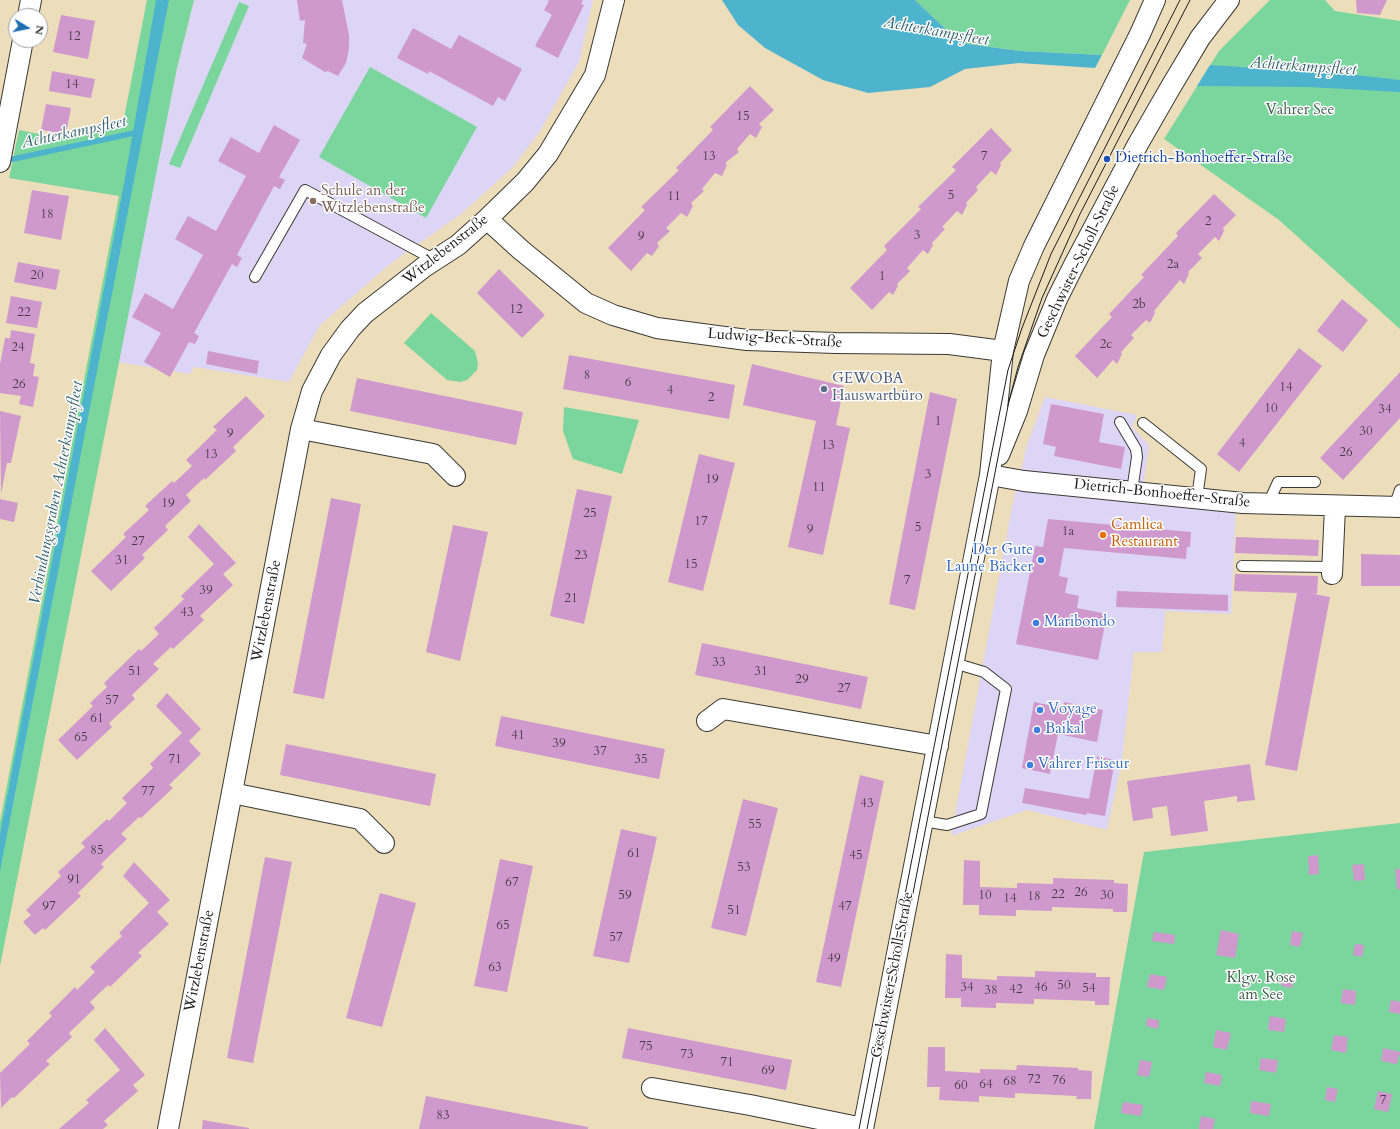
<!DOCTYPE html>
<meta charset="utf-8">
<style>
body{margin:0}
#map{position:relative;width:1400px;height:1129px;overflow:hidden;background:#eddebb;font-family:Cardo,serif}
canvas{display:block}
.north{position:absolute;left:8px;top:8px;width:40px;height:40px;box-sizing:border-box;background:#fff;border:1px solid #a4a4a4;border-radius:50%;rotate:100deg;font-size:11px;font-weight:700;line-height:16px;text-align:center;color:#1c1c1c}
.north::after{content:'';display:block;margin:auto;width:14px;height:18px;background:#1f6fb2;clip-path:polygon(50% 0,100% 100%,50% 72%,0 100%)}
</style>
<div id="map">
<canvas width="1400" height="1129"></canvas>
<div class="north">N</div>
</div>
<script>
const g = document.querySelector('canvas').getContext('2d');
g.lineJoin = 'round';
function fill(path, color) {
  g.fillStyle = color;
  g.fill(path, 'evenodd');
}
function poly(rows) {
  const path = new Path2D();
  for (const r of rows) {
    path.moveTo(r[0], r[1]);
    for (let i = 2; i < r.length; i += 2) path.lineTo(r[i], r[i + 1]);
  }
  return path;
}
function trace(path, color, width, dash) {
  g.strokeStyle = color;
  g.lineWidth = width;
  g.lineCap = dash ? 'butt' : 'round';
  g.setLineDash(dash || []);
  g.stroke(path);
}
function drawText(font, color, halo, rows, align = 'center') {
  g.font = font + ' Cardo,serif';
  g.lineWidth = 3;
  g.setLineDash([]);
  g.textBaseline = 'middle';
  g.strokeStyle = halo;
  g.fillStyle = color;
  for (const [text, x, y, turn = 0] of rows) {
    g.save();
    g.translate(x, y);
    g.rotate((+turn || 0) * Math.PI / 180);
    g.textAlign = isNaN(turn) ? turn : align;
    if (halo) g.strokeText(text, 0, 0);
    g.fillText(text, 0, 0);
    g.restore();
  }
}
const built = poly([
 [194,0,593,0,579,62,540,131,512,168,461,214,390,264,320,325,289,382,194,367,190,374,118,362,177,68],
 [1045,397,1137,415,1132,427,1149,445,1142,494,1236,502,1231,614,1165,611,1162,652,1134,652,1122,760,1107,830,1027,810,951,836,1012,507,1027,445]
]);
const green = poly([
 [147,0,194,0,177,68,0,966,0,822,119,196,9,178,19,130,59,138,123,123],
 [915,0,1130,0,1102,55,1020,51,968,44,955,38],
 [1270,0,1325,0,1335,11,1400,21,1400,329,1279,220,1164,139,1219,51],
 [239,2,249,6,180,168,169,164],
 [370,67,477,127,426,218,319,157],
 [431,313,475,351,478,363,477,370,467,380,460,382,447,380,404,343],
 [564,407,639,420,622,474,573,459,563,431],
 [1400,823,1400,1129,1094,1129,1144,852]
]);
const water = poly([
 [156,0,169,0,0,871,0,834,125,178],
 [722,0,915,0,955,38,968,44,1020,51,1102,55,1095,68,1019,63,965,69,930,87,868,93,823,80,765,48,738,25],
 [1210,65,1347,74,1400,80,1400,92,1308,87,1197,86]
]);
const stream = poly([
 [4,161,139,132]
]);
const building = poly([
 [297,0,342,0,349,35,349,49,346,63,338,76,328,71,325,72,302,58,307,44,303,43,305,20,300,21],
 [547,0,583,0,581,4,584,5,558,58,535,46,552,15,544,10,549,1],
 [1356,0,1387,0,1380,15,1357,13],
 [61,15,95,21,88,59,53,52],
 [413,28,451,49,459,35,522,69,505,101,498,97,493,106,429,71,428,74,397,58],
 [52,71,95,79,91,98,49,91],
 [750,86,774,110,759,124,762,127,756,138,750,134,737,149,739,152,725,163,727,165,722,176,715,173,702,189,704,191,691,203,693,206,687,217,681,213,666,228,670,231,657,243,659,246,652,256,647,253,631,271,608,248,645,210,641,207,679,170,676,168,713,130,710,127],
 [46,104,71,108,66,134,41,130],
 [274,125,300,140,279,177,285,180,280,189,274,186,237,255,242,258,237,267,232,264,194,333,199,336,195,344,189,342,170,377,144,362,161,333,132,317,145,293,173,309,203,255,175,239,188,216,216,231,246,176,218,161,231,137,259,153],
 [991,128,1012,150,1000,163,1001,165,996,175,991,171,976,187,978,190,966,203,967,205,962,215,957,211,942,227,945,229,932,243,933,245,928,254,923,250,907,268,910,271,897,284,898,286,893,295,889,292,872,310,850,288,887,250,884,246,921,209,918,207,956,170,952,167],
 [32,190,69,196,61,240,24,233],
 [1214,194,1236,215,1223,228,1224,231,1219,241,1215,237,1198,254,1202,258,1188,272,1189,274,1184,284,1180,280,1154,311,1155,313,1150,323,1146,320,1131,335,1134,338,1121,352,1122,354,1117,364,1113,360,1097,378,1075,356,1112,317,1109,314,1144,277,1141,275,1178,236,1176,233],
 [18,262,60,270,56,290,14,282],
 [499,269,545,315,522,338,477,293],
 [11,296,42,302,37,328,6,323],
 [1342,299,1368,320,1343,352,1317,331],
 [11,330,35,334,30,363,35,364,33,376,39,377,33,407,19,404,21,396,0,393,0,364,5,338,10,338],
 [1299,348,1322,366,1239,472,1217,454],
 [208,351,259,361,257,374,206,364],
 [569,355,735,385,729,419,563,389],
 [752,364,844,386,836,425,850,428,823,555,788,547,816,421,743,405],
 [1400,372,1400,418,1343,480,1320,458],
 [357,378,523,412,516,445,350,411],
 [930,392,957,399,915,610,889,604],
 [246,396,265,416,233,447,236,451,205,480,204,478,186,495,191,501,165,526,168,530,142,555,145,558,111,591,91,571,126,537,123,534,149,510,145,506,172,481,174,483,192,466,186,460,217,430,213,427],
 [1051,404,1104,414,1099,442,1125,447,1121,469,1054,456,1056,447,1043,444],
 [0,411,21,416,11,463,7,463,1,494],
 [699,454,735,463,703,591,668,582],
 [577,489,612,496,584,624,550,616],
 [331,498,361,504,324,699,293,693],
 [0,499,18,503,14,522,0,519],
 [1048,519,1191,532,1190,547,1187,547,1186,559,1064,548,1059,576,1068,578,1065,593,1079,596,1077,608,1107,614,1098,660,1016,644,1035,546,1043,547],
 [199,524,236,563,223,574,233,585,200,616,204,620,173,649,171,647,153,664,159,669,132,695,135,699,109,723,112,727,77,760,58,740,93,706,90,703,107,687,104,683,139,649,141,651,159,634,154,628,184,599,181,596,214,564,188,537],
 [453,525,488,532,460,661,426,652],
 [1236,537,1319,540,1318,556,1235,553],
 [1361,554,1400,555,1400,586,1361,586],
 [1235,574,1318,576,1317,594,1309,593,1330,597,1297,771,1265,765,1297,593,1234,591],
 [1117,591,1228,595,1228,611,1116,607],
 [702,643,868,677,861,709,695,675],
 [167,693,201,729,189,741,201,754,169,785,173,788,141,818,139,817,121,834,127,839,101,864,104,867,78,893,81,896,45,930,43,928,35,935,23,922,31,915,26,910,61,876,58,872,85,847,81,843,107,819,109,821,127,803,122,798,153,768,150,764,182,733,156,706],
 [1034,702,1063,708,1064,702,1103,710,1097,742,1058,734,1050,774,1022,768],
 [501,716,665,749,659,779,495,746],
 [286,744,436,774,430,806,280,775],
 [1097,756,1115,760,1105,816,1087,813,1086,815,1022,803,1025,788,1089,799],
 [1250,764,1255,800,1237,802,1237,796,1204,801,1208,831,1171,836,1167,806,1152,808,1153,818,1133,821,1127,781],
 [860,775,884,781,841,987,816,982],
 [743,799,778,808,746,936,711,928],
 [621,829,657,837,629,963,593,956],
 [1318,855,1319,874,1309,875,1308,856],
 [265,857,292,862,253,1063,227,1058],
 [500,859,533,866,507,992,474,986],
 [964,860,980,861,980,887,1017,888,1017,883,1053,884,1053,878,1114,880,1114,883,1128,884,1127,912,1113,912,1113,909,1052,907,1052,911,1016,910,1016,916,979,915,979,905,963,905],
 [134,862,170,900,157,912,169,924,138,953,142,956,110,987,108,985,90,1002,95,1008,69,1033,72,1037,46,1061,50,1064,14,1098,12,1097,1,1108,0,1073,30,1044,27,1041,52,1016,49,1013,75,987,77,990,95,972,90,967,122,936,119,933,149,903,123,876],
 [1364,864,1365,880,1354,881,1352,865],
 [1395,869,1400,869,1400,889,1397,889],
 [380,893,416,903,382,1027,346,1018],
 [1221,930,1239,934,1235,958,1216,955],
 [1292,931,1303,933,1300,947,1290,945],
 [1154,932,1175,935,1174,944,1152,941],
 [1355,944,1364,945,1362,957,1353,955],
 [946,954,962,955,962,978,997,980,997,976,1035,977,1035,971,1096,973,1096,977,1110,977,1109,1005,1095,1005,1095,1001,1034,999,1034,1004,996,1003,996,1008,961,1007,961,998,945,998],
 [1284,973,1295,975,1292,988,1281,986],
 [1150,974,1167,977,1164,990,1147,987],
 [1343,989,1356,991,1355,1005,1341,1003],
 [1391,1000,1400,1002,1400,1014,1389,1012],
 [1270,1016,1286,1019,1284,1032,1268,1030],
 [1147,1018,1159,1020,1158,1029,1146,1026],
 [105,1028,145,1075,133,1085,138,1091,104,1121,108,1125,103,1129,59,1129,89,1103,86,1100,120,1070,94,1040],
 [628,1028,792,1060,786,1090,622,1058],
 [1216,1030,1231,1033,1227,1050,1213,1047],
 [1334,1035,1348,1037,1346,1053,1331,1050],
 [928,1047,945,1047,945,1071,980,1073,980,1069,1016,1070,1017,1065,1078,1068,1078,1070,1092,1071,1091,1099,1076,1099,1077,1096,1015,1093,1015,1098,979,1096,979,1102,939,1100,940,1087,927,1087],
 [1383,1048,1400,1052,1397,1064,1381,1061],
 [1261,1058,1278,1060,1276,1073,1259,1070],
 [1140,1060,1152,1062,1149,1077,1137,1075],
 [1206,1072,1222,1075,1220,1086,1204,1083],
 [1327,1087,1338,1089,1335,1102,1325,1100],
 [1378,1091,1392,1094,1388,1112,1374,1109],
 [426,1096,588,1127,588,1129,419,1129],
 [1251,1101,1271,1104,1269,1116,1250,1113],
 [1123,1102,1143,1105,1141,1116,1121,1113],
 [1201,1116,1215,1119,1213,1129,1199,1129],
 [203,1120,249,1128,249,1129,202,1129]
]);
const lane = poly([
 [255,277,305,190,435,260],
 [1120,422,1136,449,1137,457,1132,491],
 [1143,423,1201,469,1197,498],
 [1268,504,1278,482,1315,482],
 [1394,507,1400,490],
 [1242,566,1332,567],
 [923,821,947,825,981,814,1006,689,984,672,954,663]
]);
const street = poly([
 [28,16,31,0],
 [0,162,23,40],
 [487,219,521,250,586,303,613,315,657,328,747,340,836,343,949,344,1003,351],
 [301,429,433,454,455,476],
 [999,455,1017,411,1034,355,1057,299,1074,265,1138,144,1169,90,1200,38,1229,0],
 [990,475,1024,481,1243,503,1400,507],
 [1332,574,1335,507],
 [707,721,723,709,938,746],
 [232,793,360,819,384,843],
 [652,1088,750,1105,863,1128],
 [168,1129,301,429,312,391,331,355,350,329,365,313,424,267,458,245,487,219,525,182,548,154,595,75,614,0],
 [863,1129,990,475,1003,351,1019,281,1034,246,1140,34,1155,0]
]);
const tram = poly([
 [859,1129,1008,370,1022,328,1051,254,1180,0],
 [867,1129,1009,401,1018,367,1042,298,1080,214,1190,0]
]);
const markers = [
 [1107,159,4,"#1a4fb4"],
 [313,201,4,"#8d6e63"],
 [824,389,4,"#5c6f8a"],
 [1103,535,4,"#e8710a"],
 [1041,560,4,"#3f7fe0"],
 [1036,623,4,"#3f7fe0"],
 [1040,710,4,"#3f7fe0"],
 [1037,730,4,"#3f7fe0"],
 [1030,765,4,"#3f7fe0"]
];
const numberNames = [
 ["12",74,37],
 ["14",72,85],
 ["15",743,117],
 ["13",709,157],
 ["7",984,157],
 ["5",951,196],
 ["11",674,197],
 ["18",47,215],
 ["2",1208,222],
 ["3",917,236],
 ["9",641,237],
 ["2a",1173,265],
 ["20",37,276],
 ["1",882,277],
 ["2b",1139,305],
 ["12",516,310],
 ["22",24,313],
 ["2c",1106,345],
 ["24",18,348],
 ["8",587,376],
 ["6",628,383],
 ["26",19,385],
 ["14",1286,388],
 ["4",670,391],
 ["2",711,398],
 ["10",1271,409],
 ["34",1385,410],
 ["1",938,422],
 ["30",1366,432],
 ["9",230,434],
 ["4",1242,444],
 ["13",828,446],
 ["26",1346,453],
 ["13",211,455],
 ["3",928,475],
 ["19",712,480],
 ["11",819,488],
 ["19",168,504],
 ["25",590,514],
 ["17",701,522],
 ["5",918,528],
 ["9",810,530],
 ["1a",1068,532],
 ["27",138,542],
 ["23",581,556],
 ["31",122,561],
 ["15",691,565],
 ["7",907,581],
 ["39",206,591],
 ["21",571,599],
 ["43",187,613],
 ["33",719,663],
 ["51",135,672],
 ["31",761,672],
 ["29",802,680],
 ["27",844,689],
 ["57",112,701],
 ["61",97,719],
 ["41",518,736],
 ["65",81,738],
 ["39",559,744],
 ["37",600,752],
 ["71",175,760],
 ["35",641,760],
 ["77",148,792],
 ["43",867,804],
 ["55",755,825],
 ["85",97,851],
 ["61",634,854],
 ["45",856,856],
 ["53",744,868],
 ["91",74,880],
 ["67",512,883],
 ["26",1081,893],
 ["22",1058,895],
 ["59",625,896],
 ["10",985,896],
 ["30",1107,896],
 ["18",1034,897],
 ["14",1010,899],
 ["97",49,907],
 ["47",845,907],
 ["51",734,911],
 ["65",503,926],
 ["57",616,938],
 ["49",834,959],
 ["63",495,968],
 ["50",1064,986],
 ["34",967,988],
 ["46",1041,988],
 ["54",1089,989],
 ["42",1016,990],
 ["38",991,991],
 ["75",646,1047],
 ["73",687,1055],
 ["71",727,1063],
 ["69",768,1071],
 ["72",1034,1080],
 ["76",1059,1081],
 ["68",1010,1082],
 ["64",986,1085],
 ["60",961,1086],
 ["7",1383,1101],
 ["83",443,1116]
];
const parkNames = [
 ["Vahrer See",1300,111],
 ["Klgv. Rose",1261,979],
 ["am See",1261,996]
];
const transitNames = [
 ["Dietrich-Bonhoeffer-Straße",1115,159]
];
const educationNames = [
 ["Schule an der",321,192],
 ["Witzlebenstraße",321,209]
];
const streetNames = [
 ["Witzlebenstraße",446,250,-38],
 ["Geschwister-Scholl-Straße",1079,262,-64],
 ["Ludwig-Beck-Straße",775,339,4],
 ["Dietrich-Bonhoeffer-Straße",1162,494,6],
 ["Witzlebenstraße",267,611,-79],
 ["Witzlebenstraße",200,961,-79],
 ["Geschwister-Scholl-Straße",893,975,-79]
];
const serviceNames = [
 ["GEWOBA",832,380],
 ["Hauswartbüro",832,397]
];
const foodNames = [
 ["Camlica",1111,526],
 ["Restaurant",1111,543]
];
const shopNames = [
 ["Der Gute",1033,551,"right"],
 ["Laune Bäcker",1033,568,"right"],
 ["Maribondo",1044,623],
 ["Voyage",1048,710],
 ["Baikal",1045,730],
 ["Vahrer Friseur",1038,765]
];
const waterNames = [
 ["Achterkampsfleet",936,32,10],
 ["Achterkampsfleet",1303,67,4],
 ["Achterkampsfleet",74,133,-12],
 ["Verbindungsgraben Achterkampsfleet",57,493,-79]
];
fill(built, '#ddd5f6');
fill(green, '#7bd69d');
fill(water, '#4eb4cd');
trace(stream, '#4eb4cd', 5.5);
fill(building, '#cf99cd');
trace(lane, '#3b3934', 12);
trace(street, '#3b3934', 22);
trace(lane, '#fff', 10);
trace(street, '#fff', 20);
trace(tram, '#1c1c1c', 1);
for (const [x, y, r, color] of markers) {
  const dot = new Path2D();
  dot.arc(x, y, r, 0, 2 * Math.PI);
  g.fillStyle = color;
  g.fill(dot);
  trace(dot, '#fff', 1.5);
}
drawText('13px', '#493b48', null, numberNames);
drawText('15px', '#3d5d49', '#fff', parkNames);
drawText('15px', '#164399', '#fff', transitNames, 'left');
drawText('15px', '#785e54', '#fff', educationNames, 'left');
drawText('15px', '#1c1c1c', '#fff', streetNames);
drawText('15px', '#4e5e75', '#fff', serviceNames, 'left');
drawText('15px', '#c56008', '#fff', foodNames, 'left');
drawText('15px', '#366cbe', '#fff', shopNames, 'left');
drawText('italic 16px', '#32606c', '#fff', waterNames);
</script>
